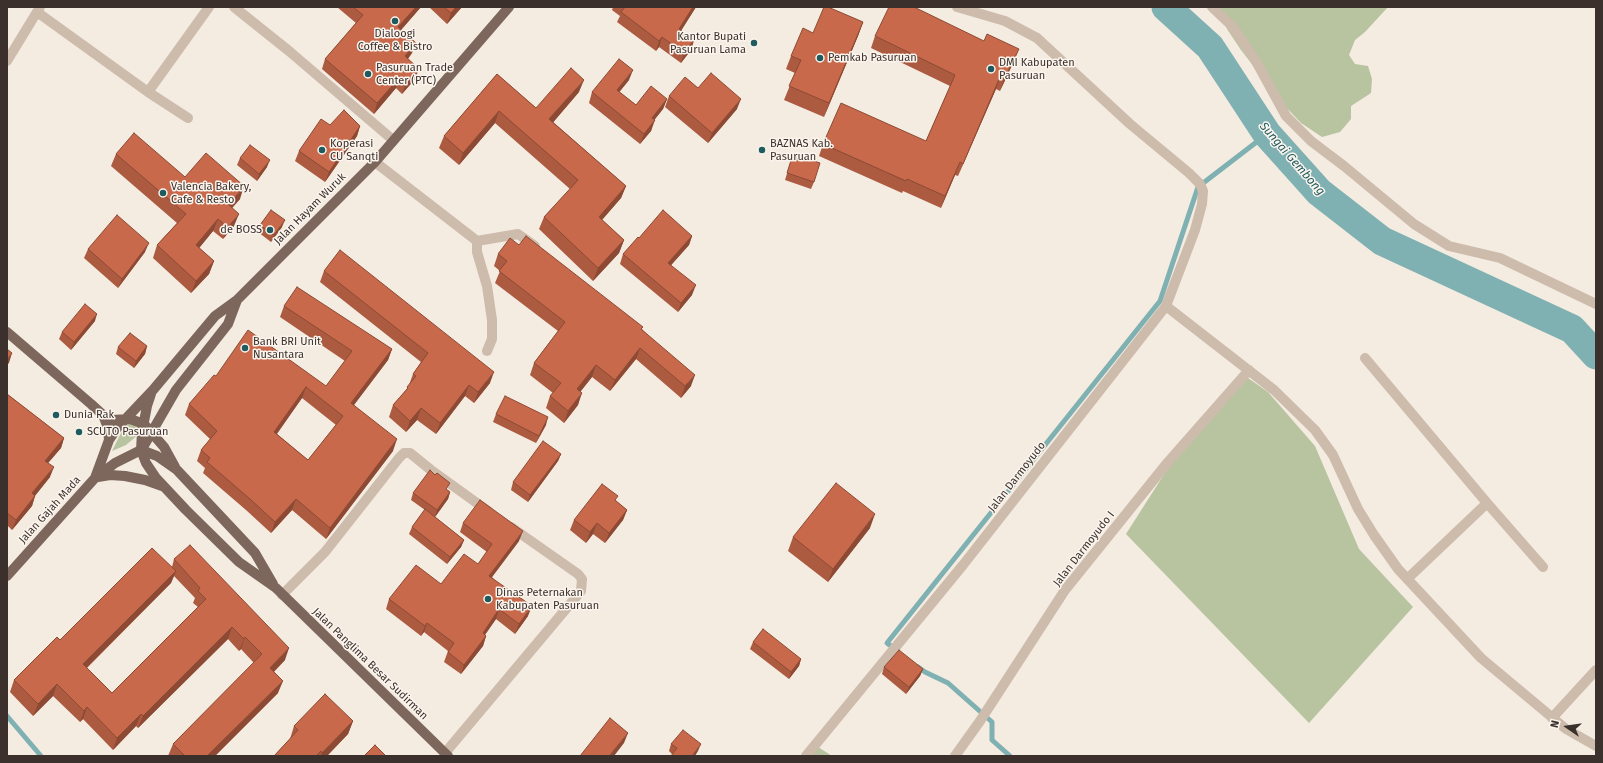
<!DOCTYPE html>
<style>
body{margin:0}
#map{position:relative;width:1603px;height:763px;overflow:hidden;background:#f4ebe1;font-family:"Fira Sans",sans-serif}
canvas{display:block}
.frame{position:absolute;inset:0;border:8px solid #3b302b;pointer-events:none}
.north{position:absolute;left:1547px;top:707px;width:40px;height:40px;-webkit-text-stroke:3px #fbf5ee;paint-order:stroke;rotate:283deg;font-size:11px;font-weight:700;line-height:16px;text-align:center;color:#3b302b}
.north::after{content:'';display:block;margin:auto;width:14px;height:18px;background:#3b302b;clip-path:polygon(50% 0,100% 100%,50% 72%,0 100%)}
</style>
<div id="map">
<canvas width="1603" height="763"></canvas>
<div class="frame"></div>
<div class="north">N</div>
</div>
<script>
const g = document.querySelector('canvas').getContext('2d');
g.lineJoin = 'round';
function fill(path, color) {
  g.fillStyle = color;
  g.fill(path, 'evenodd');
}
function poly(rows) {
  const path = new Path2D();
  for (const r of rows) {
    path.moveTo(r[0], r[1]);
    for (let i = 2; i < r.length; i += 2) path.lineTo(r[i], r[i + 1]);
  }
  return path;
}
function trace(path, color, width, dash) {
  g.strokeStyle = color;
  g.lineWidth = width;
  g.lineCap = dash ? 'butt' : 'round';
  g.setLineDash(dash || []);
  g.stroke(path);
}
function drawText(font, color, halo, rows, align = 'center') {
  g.font = font + ' "Fira Sans",sans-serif';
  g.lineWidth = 3;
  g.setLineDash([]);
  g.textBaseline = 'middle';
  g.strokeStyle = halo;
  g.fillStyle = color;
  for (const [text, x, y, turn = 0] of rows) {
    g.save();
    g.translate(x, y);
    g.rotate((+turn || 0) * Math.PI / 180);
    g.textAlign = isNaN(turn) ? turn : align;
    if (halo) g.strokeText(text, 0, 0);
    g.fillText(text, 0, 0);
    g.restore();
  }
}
const green = poly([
 [1217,7,1388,7,1365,32,1355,40,1349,55,1355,64,1368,66,1372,79,1371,93,1351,106,1351,119,1340,132,1322,137,1301,123,1284,105,1241,50,1227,29],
 [1248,378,1268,392,1315,446,1359,549,1413,607,1309,723,1126,534,1170,465],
 [130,422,140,426,139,434,126,445,112,451,123,429],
 [815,745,832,756,807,756]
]);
const stream = poly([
 [896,650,887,643,1160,301,1198,187,1267,134],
 [918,667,925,672,948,683,992,722,992,740,1010,756],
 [7,716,41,756]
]);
const river = poly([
 [1166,7,1210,47,1267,134,1319,192,1382,241,1572,329,1596,355]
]);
const street = poly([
 [234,7,289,51,393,140],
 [1212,7,1233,27,1257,63,1286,116,1311,141,1344,166,1414,224,1449,246,1500,258,1596,304],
 [37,12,148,92],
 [7,61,40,7],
 [188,118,148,92,209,7],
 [375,162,477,241,477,252,487,286,492,320,492,339,487,351],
 [477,241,518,234,535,246],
 [1166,306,1274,390,1315,430,1333,455,1358,509,1374,535,1398,569,1481,658,1566,729,1596,746],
 [1365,358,1487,503,1407,579],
 [1487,503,1543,567],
 [282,595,325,552,399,458,404,453,410,453,431,470,488,511],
 [1552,718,1596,670],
 [445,753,581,591,582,579,578,574,511,527],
 [806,756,963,565,1166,306,1195,230,1202,204,1203,191,1200,184,1189,173,1130,124,1037,38,1005,21,957,7],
 [955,756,980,721,1065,590,1168,462,1249,370]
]);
const primary = poly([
 [7,332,91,404,103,415,108,428,109,440],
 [151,394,147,406,142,432,141,450,146,463,156,478,186,510,239,562,276,588,448,756],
 [103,415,112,420,130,419,144,424,164,447,175,467],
 [142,449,176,390,228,324,237,300],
 [141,450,157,456,177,470,255,553,273,584],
 [98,477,110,475,125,476,145,480,162,486],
 [95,478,109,440,117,428,153,390,215,316,237,300,375,162,509,7],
 [7,576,95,478,115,463,141,450]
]);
const wall = poly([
 [337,7,421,7,401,30,412,53,408,59,415,79,402,94,396,88,374,114,322,69,325,59,356,23],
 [429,7,462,7,447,24],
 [613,7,696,7,681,30,694,40,691,50,681,63,659,47,656,51,617,22,620,16,612,10],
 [863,22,858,36,824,117,784,100,795,73,786,69,791,56,813,33],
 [875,36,1014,61,1000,91,996,89,958,176,955,175,941,208,903,191,902,193,819,156,823,144,926,141,950,86,871,48],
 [497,74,536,108,579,92,553,122,626,186,621,198,602,220,624,240,619,253,593,281,539,229,544,217,570,189,495,123,459,165,439,148,444,136],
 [629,80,619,92,636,105,667,99,663,109,654,120,651,131,640,144,589,103,592,92],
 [698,88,737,109,708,143,665,107,669,96],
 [330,125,360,126,357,136,325,182,295,161,299,151],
 [116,154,185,177,240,199,232,208,234,226,223,239,213,231,199,248,214,261,209,274,191,293,153,258,157,245,177,223,111,166],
 [793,154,814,182,811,189,785,180],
 [240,158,267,167,257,181,237,165],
 [260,225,282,227,271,242,258,232],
 [692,236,689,245,671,265,692,295,678,312,620,264,623,254,639,238],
 [519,245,642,329,691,386,681,398,636,359,610,391,592,377,580,392,578,405,564,423,546,408,550,396,553,393,530,375,534,363,558,331,495,283,500,271,494,266,498,254],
 [88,249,145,252,118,288,84,258],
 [324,271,490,383,474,403,465,396,436,434,417,420,406,432,389,417,393,405,406,390,409,385,413,374,421,362,320,282],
 [284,306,392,349,388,360,354,405,393,451,326,539,292,510,271,533,246,510,203,473,205,468,197,461,201,450,210,439,185,415,189,404,216,376,326,386,345,361,280,317],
 [302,398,336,425,308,460,277,434],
 [95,321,71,350,59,339,62,332],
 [147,346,145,354,134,368,116,354,118,347],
 [7,394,64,438,61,448,48,463,50,477,35,496,32,506,12,530,7,525],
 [496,414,546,425,536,443,493,422],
 [561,454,558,461,528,502,511,490,513,482],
 [448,490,450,492,448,499,435,517,464,540,461,547,447,564,409,534,412,527,425,510,411,500,413,493],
 [616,501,627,510,623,520,605,543,593,534,586,543,570,530,574,520],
 [463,523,519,541,492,577,528,616,515,634,496,619,485,635,486,636,483,646,461,674,444,662,448,651,424,632,421,636,386,609,389,599,441,584,478,564,487,552,460,532],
 [870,528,828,582,788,551,793,537],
 [174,559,285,660,274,672,278,693,215,756,168,756,173,744,254,663,241,649,239,651,228,639,138,728,136,726,113,750,83,719,80,722,53,696,33,716,10,692,14,680,60,640,172,567],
 [174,576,195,598,193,603,198,607,112,693,87,668,171,583],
 [753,642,801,659,799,666,789,679,750,649],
 [884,667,923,669,920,676,906,694,882,674],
 [353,721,348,734,327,756,274,756,290,739,294,726],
 [671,744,698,751,672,754,669,751]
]);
const shadedWall = poly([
 [416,7,421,7,394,38,398,27],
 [456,7,462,7,447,24,451,13],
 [693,7,696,7,676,39,679,29],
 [863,22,858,36,824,117,829,103],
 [662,37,659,47,656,51,659,41],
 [694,40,691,50,681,63,684,53],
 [416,43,412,53,401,67,405,56],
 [1019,49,1014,61,1000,91,1004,79],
 [419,69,415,79,402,94,406,83],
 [633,70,629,80,613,100,617,90],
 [400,77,396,88,374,114,377,103],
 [1000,77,996,89,958,176,963,164],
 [584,80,579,92,545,132,549,119],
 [667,99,663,109,648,128,652,118],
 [741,99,737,109,708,143,712,133],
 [499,111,495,123,459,165,463,153],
 [655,120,651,131,640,144,644,134],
 [360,126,357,136,325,182,329,172],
 [270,160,267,167,257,181,259,174],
 [960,162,955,175,941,208,945,196],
 [244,186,240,199,224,217,229,205],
 [626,186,621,198,594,229,599,217],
 [239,214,234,226,223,239,228,227],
 [218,219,213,231,191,258,196,245],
 [285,220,282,227,271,242,274,235],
 [692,236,689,245,665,272,668,263],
 [624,240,619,253,593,281,598,268],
 [149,243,145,252,118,288,122,279],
 [214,261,209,274,191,293,196,281],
 [696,285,692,295,678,312,681,303],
 [97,314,95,321,71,350,74,342],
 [147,346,145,354,134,368,136,361],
 [640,348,636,359,610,391,615,380],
 [392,349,388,360,347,414,351,403],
 [12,353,9,363,7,365,7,360],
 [596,365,592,377,573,401,577,389],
 [494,372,490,383,474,403,478,392],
 [695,375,691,386,681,398,685,386],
 [469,385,465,396,436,434,440,423],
 [306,387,302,398,270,443,274,432],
 [582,393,578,405,564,423,568,411],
 [421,408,417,420,406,432,410,421],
 [548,417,546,425,536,443,539,436],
 [64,438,61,448,42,470,45,461],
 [397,439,393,451,326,539,330,528],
 [561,454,558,461,528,502,530,495],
 [54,467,50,477,29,503,32,493],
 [450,492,448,499,435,517,437,510],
 [35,496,32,506,12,530,16,520],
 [296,499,292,510,271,533,275,522],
 [627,510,623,520,605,543,609,533],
 [875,514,870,528,828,582,833,569],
 [597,523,593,534,586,543,590,532],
 [523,531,519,541,486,585,489,576],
 [464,540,461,547,447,564,450,557],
 [176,571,171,583,78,676,83,664],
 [532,606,528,616,515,634,519,624],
 [499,609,496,619,479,643,483,633],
 [427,623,424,632,421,636,425,626],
 [232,627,228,639,138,728,143,716],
 [486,636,483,646,461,674,464,665],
 [245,637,241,649,239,651,244,639],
 [289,648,285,660,265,680,270,668],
 [801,659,799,666,789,679,791,672],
 [923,669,920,676,906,694,909,687],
 [283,681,278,693,215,756,207,756],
 [57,684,53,696,33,716,38,704],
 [87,707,83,719,80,722,84,711],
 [141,714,136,726,113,750,117,738],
 [353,721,348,734,327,756,321,756,322,753],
 [628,733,624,743,614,756,609,756],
 [701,744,698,751,695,756,692,756]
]);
const building = poly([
 [353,7,416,7,398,27,416,43,405,56,419,69,406,83,400,77,377,103,325,59,363,15,353,7],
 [444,7,456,7,451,13,444,7],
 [625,7,693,7,679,29,694,40,684,53,662,37,659,41,621,12,625,7],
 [824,7,828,7,863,22,829,103,789,86,801,60,791,56,803,28,813,33,824,7],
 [889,7,914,7,984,41,987,34,1019,49,1004,79,1000,77,963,164,960,162,945,196,907,179,906,181,823,144,841,103,926,141,955,75,875,36,889,7],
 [619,59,633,70,617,90,636,105,651,86,667,99,652,118,655,120,644,134,592,92,619,59],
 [571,68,584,80,549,119,626,186,599,217,624,240,598,268,544,217,578,180,499,111,463,153,444,136,497,74,536,108,571,68],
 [711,73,741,99,712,133,669,96,685,77,698,88,711,73],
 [344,110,360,126,329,172,299,151,321,119,330,125,344,110],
 [134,133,185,177,206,153,244,186,229,205,239,214,228,227,218,219,196,245,214,261,196,281,157,245,186,214,116,154,134,133],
 [250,145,270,160,259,174,240,158,250,145],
 [793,154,820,163,814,182,787,173,793,154],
 [271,210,285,220,274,235,260,225,271,210],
 [663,210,692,236,668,263,696,285,681,303,623,254,638,237,639,238,663,210],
 [117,215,149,243,122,279,88,249,117,215],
 [526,236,643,327,641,329,695,375,685,386,640,348,615,380,596,365,577,389,582,393,568,411,550,396,561,383,534,363,565,322,499,271,507,261,498,254,510,238,519,245,526,236],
 [340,250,494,372,478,392,469,385,440,423,421,408,410,421,393,405,408,388,407,387,416,376,413,374,428,353,324,271,340,250],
 [297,287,392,349,351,403,397,439,330,528,296,499,275,522,250,499,207,462,210,458,201,450,217,431,189,404,214,375,216,376,248,330,326,386,352,351,284,306,297,287],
 [306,387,343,416,308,460,274,432,306,387],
 [85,304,97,314,74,342,62,332,85,304],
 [130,333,147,346,136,361,118,347,130,333],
 [7,349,12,353,7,360,7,349],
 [7,394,64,438,45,461,54,467,32,493,35,496,16,520,7,513,7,394],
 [505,396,548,417,539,436,496,414,505,396],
 [543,441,561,454,530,495,513,482,543,441],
 [430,470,435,475,437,473,450,483,446,489,450,492,437,510,413,493,430,470],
 [836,483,875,514,833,569,793,537,836,483],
 [602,484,618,496,615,500,627,510,609,533,597,523,590,532,574,520,602,484],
 [480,500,523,531,489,576,532,606,519,624,499,609,483,633,486,636,464,665,448,652,454,643,427,623,425,626,389,599,416,565,441,584,464,554,478,564,492,544,463,523,480,500],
 [425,509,464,540,450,557,412,527,425,509],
 [190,545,289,648,270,668,283,681,207,756,185,756,173,744,262,654,245,637,244,639,232,627,143,716,141,714,117,738,87,707,84,711,57,684,38,704,14,680,57,637,60,640,152,548,176,571,83,664,112,693,206,599,198,591,200,588,174,559,190,545],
 [763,629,801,659,791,672,753,642,763,629],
 [899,650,923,669,909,687,884,667,899,650],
 [325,694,353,721,322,753,321,751,316,756,274,756,298,730,294,726,325,694],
 [610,718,628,733,609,756,580,756,610,718],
 [683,730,701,744,692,756,671,756,677,748,671,744,683,730],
 [375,745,386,756,364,756,375,745]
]);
const markers = [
 [395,21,4,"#1f5a5e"],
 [754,43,4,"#1f5a5e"],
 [820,58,4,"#1f5a5e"],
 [991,69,4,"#1f5a5e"],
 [368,74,4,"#1f5a5e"],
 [322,150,4,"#1f5a5e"],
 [762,150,4,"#1f5a5e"],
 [163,193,4,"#1f5a5e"],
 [270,230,4,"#1f5a5e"],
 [245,348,4,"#1f5a5e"],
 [56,415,4,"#1f5a5e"],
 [79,432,4,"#1f5a5e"],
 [488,599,4,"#1f5a5e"]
];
const poiNames = [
 ["Dialoogi",395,34,"center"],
 ["Coffee & Bistro",395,47,"center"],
 ["Kantor Bupati",746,37,"right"],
 ["Pasuruan Lama",746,50,"right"],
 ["Pemkab Pasuruan",828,58],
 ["DMI Kabupaten",999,63],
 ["Pasuruan",999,76],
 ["Pasuruan Trade",376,68],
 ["Center (PTC)",376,81],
 ["Koperasi",330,144],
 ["CU Sanqti",330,157],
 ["BAZNAS Kab.",770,144],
 ["Pasuruan",770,157],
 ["Valencia Bakery,",171,187],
 ["Cafe & Resto",171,200],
 ["de BOSS",262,230,"right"],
 ["Bank BRI Unit",253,342],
 ["Nusantara",253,355],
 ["Dunia Rak",64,415],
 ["SCUTO Pasuruan",87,432],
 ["Dinas Peternakan",496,593],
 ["Kabupaten Pasuruan",496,606]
];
const streetNames = [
 ["Jalan Hayam Wuruk",310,209,-45],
 ["Jalan Darmoyudo",1017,477,-52],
 ["Jalan Gajah Mada",50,510,-48],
 ["Jalan Darmoyudo I",1084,549,-52],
 ["Jalan Panglima Besar Sudirman",370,664,44]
];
const waterNames = [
 ["Sungai Gembong",1292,159,49]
];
fill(green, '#b8c4a0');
trace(stream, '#7fb0b2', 5);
trace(river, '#7fb0b2', 29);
trace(street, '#cdbbac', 10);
trace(primary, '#7d675c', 10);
fill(wall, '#ac5a40');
fill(shadedWall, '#8c4a34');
fill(building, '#c8694b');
trace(building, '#8c4a34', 1);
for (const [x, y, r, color] of markers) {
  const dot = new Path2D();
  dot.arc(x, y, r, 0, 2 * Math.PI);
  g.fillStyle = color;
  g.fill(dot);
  trace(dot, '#fbf5ee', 1.5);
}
drawText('11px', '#3b302b', '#fbf5ee', poiNames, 'left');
drawText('11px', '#3b302b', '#fbf5ee', streetNames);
drawText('italic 12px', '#1f5a5e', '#fbf5ee', waterNames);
</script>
